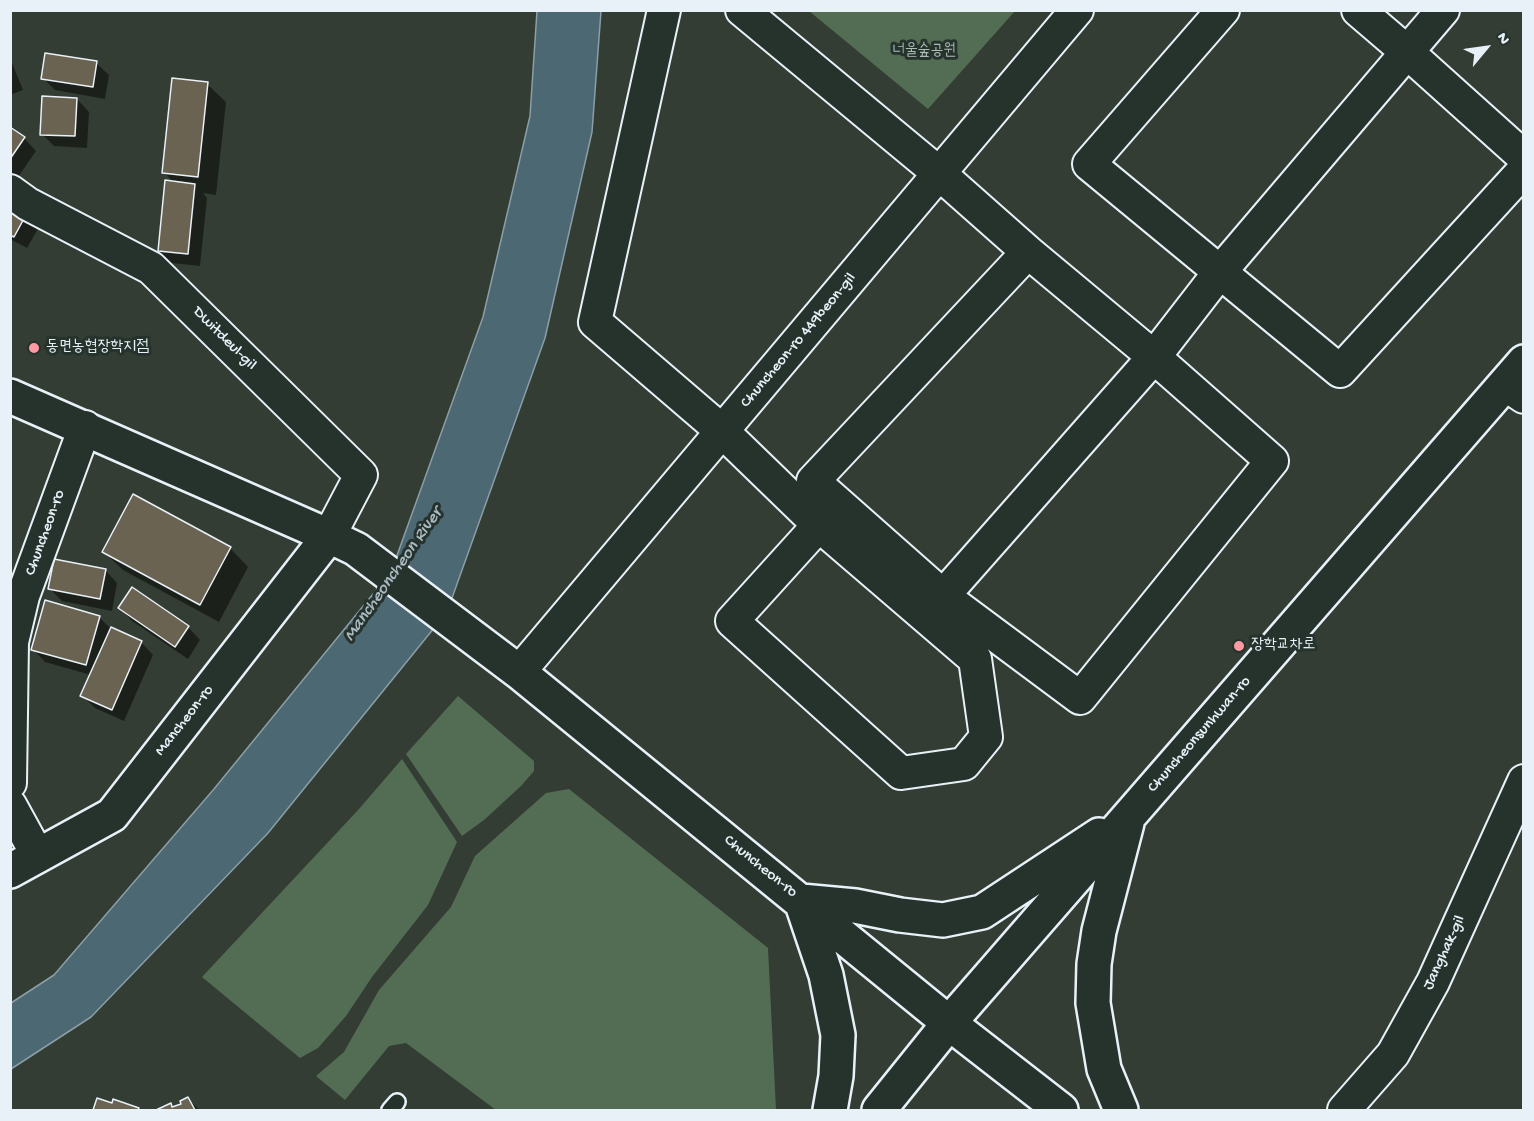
<!DOCTYPE html>
<meta charset="utf-8">
<style>
body{margin:0}
#map{position:relative;width:1534px;height:1121px;overflow:hidden;background:#343d34;font-family:"Gochi Hand",sans-serif}
canvas{display:block}
.frame{position:absolute;inset:0;border:12px solid #e8f1f8;pointer-events:none}
.north{position:absolute;left:1456px;top:18px;width:60px;height:60px;-webkit-text-stroke:4px #26332d;paint-order:stroke;rotate:61deg;font-size:16px;font-weight:700;line-height:24px;text-align:center;color:#e8f1f8}
.north::after{content:'';display:block;margin:auto;width:21px;height:27px;background:#e8f1f8;clip-path:polygon(50% 0,100% 100%,50% 72%,0 100%)}
</style>
<div id="map">
<canvas width="1534" height="1121"></canvas>
<div class="frame"></div>
<div class="north">N</div>
</div>
<script>
const g = document.querySelector('canvas').getContext('2d');
g.lineJoin = 'round';
function fill(path, color) {
  g.fillStyle = color;
  g.fill(path, 'evenodd');
}
function poly(rows) {
  const path = new Path2D();
  for (const r of rows) {
    path.moveTo(r[0], r[1]);
    for (let i = 2; i < r.length; i += 2) path.lineTo(r[i], r[i + 1]);
  }
  return path;
}
function trace(path, color, width, dash) {
  g.strokeStyle = color;
  g.lineWidth = width;
  g.lineCap = dash ? 'butt' : 'round';
  g.setLineDash(dash || []);
  g.stroke(path);
}
function drawText(font, color, halo, rows, align = 'center') {
  g.font = font + ' "Gochi Hand","Poor Story",sans-serif';
  g.lineWidth = 6;
  g.setLineDash([]);
  g.textBaseline = 'middle';
  g.strokeStyle = halo;
  g.fillStyle = color;
  for (const [text, x, y, turn = 0] of rows) {
    g.save();
    g.translate(x, y);
    g.rotate((+turn || 0) * Math.PI / 180);
    g.textAlign = isNaN(turn) ? turn : align;
    if (halo) g.strokeText(text, 0, 0);
    g.fillText(text, 0, 0);
    g.restore();
  }
}
const green = poly([
 [809,11,1015,11,928,109],
 [458,696,534,761,534,771,521,786,484,820,462,836,406,754],
 [402,759,457,842,428,905,372,977,346,1016,318,1048,300,1058,202,977,359,809],
 [569,789,768,948,776,1110,496,1110,406,1043,389,1046,345,1100,316,1076,344,1052,379,990,451,907,475,856,546,793]
]);
const water = poly([
 [537,11,601,11,592,132,545,338,447,612,268,833,91,1017,11,1069,11,1003,54,975,214,789,391,572,483,317,530,116,537,11]
]);
const shadow = poly([
 [10,58,23,90,10,95],
 [96,63,109,75,105,99,55,90,43,78],
 [207,84,226,102,216,195,203,193,207,198,200,266,172,263,159,251,174,183,164,172],
 [77,99,89,112,87,148,54,146,42,134],
 [10,129,24,138,36,151,18,177,10,172],
 [10,206,39,227,27,248,10,239],
 [230,548,248,567,219,622,123,570,104,552],
 [105,570,117,583,112,611,62,601,49,588],
 [120,608,188,627,200,640,188,659,132,621],
 [99,617,111,629,141,642,153,655,124,721,95,708,82,695,91,675,45,662,33,649],
 [188,1099,199,1110,159,1110,170,1105,174,1108,183,1104],
 [98,1100,138,1109,139,1110,94,1110]
]);
const building = poly([
 [45,53,97,61,93,87,41,79,45,53],
 [172,78,208,82,198,177,162,173,172,78],
 [42,96,77,98,75,136,40,135,42,96],
 [10,127,25,137,10,159,10,127],
 [165,180,195,184,188,254,158,251,165,180],
 [10,204,27,213,14,237,10,235,10,204],
 [133,494,231,547,200,605,102,552,133,494],
 [54,559,106,569,100,599,48,589,54,559],
 [132,587,189,626,175,647,118,608,132,587],
 [45,600,100,616,86,665,31,650,45,600],
 [111,627,142,641,112,710,80,696,111,627],
 [188,1097,195,1110,156,1110,171,1103,172,1107,181,1104,180,1101,188,1097],
 [97,1098,112,1103,113,1099,139,1108,138,1110,93,1110,97,1098]
]);
const lane = poly([
 [390,1110,397,1102]
]);
const street = poly([
 [664,10,595,322,722,431,819,525,975,659,986,737,964,764,901,773,732,621,819,525],
 [742,10,941,175,1028,252,1154,357,1272,461,1080,698,943,596,813,481,1028,252],
 [1223,10,1089,164,1340,371,1524,170],
 [1358,10,1407,52,1524,157],
 [10,191,28,204,151,268,361,475,329,536],
 [1505,384,1524,397],
 [943,596,1154,357,1219,273,1443,10],
 [519,672,1077,10],
 [10,783,12,642,23,596,85,427],
 [10,805,38,856],
 [1344,1110,1393,1054,1433,982,1524,781]
]);
const secondary = poly([
 [10,396,329,536,356,549,519,672,949,1023,1061,1110],
 [10,871,112,815,329,536],
 [830,1110,836,1076,838,1035,826,975,801,901,855,906,900,915,943,920,982,912,1099,835],
 [879,1110,949,1023,1524,362],
 [1121,1110,1104,1069,1093,1003,1094,964,1099,931,1127,823]
]);
const markers = [
 [34,348,6,"#ff9aa2"],
 [1239,646,6,"#ff9aa2"]
];
const parkNames = [
 ["너울숲공원",924,52]
];
const streetNames = [
 ["Dwitdeul-gil",224,339,45],
 ["Chuncheon-ro 449beon-gil",799,341,-50],
 ["Chuncheon-ro",46,533,-70],
 ["Mancheon-ro",185,721,-52],
 ["Chuncheonsunhwan-ro",1200,735,-49],
 ["Chuncheon-ro",760,867,39],
 ["Janghak-gil",1445,953,-65]
];
const poiNames = [
 ["동면농협장학지점",46,348],
 ["장학교차로",1251,646]
];
const waterNames = [
 ["Mancheoncheon River",394,575,-55]
];
fill(green, '#536d54');
fill(water, '#4c6872');
trace(water, '#8a9fa8', 1.5);
fill(shadow, '#0007');
fill(building, '#6a6352');
trace(building, '#e8f1f8', 1.5);
trace(lane, '#e8f1f8', 20);
trace(street, '#e8f1f8', 36);
trace(secondary, '#e8f1f8', 38);
trace(lane, '#26332d', 15);
trace(street, '#26332d', 32);
trace(secondary, '#26332d', 33);
for (const [x, y, r, color] of markers) {
  const dot = new Path2D();
  dot.arc(x, y, r, 0, 2 * Math.PI);
  g.fillStyle = color;
  g.fill(dot);
  trace(dot, '#26332d', 2);
}
drawText('16px', '#acbcb6', '#26332d', parkNames);
drawText('16px', '#e8f1f8', '#26332d', streetNames);
drawText('16px', '#e8f1f8', '#26332d', poiNames, 'left');
drawText('italic 18px', '#aabac2', '#26332d', waterNames);
</script>
